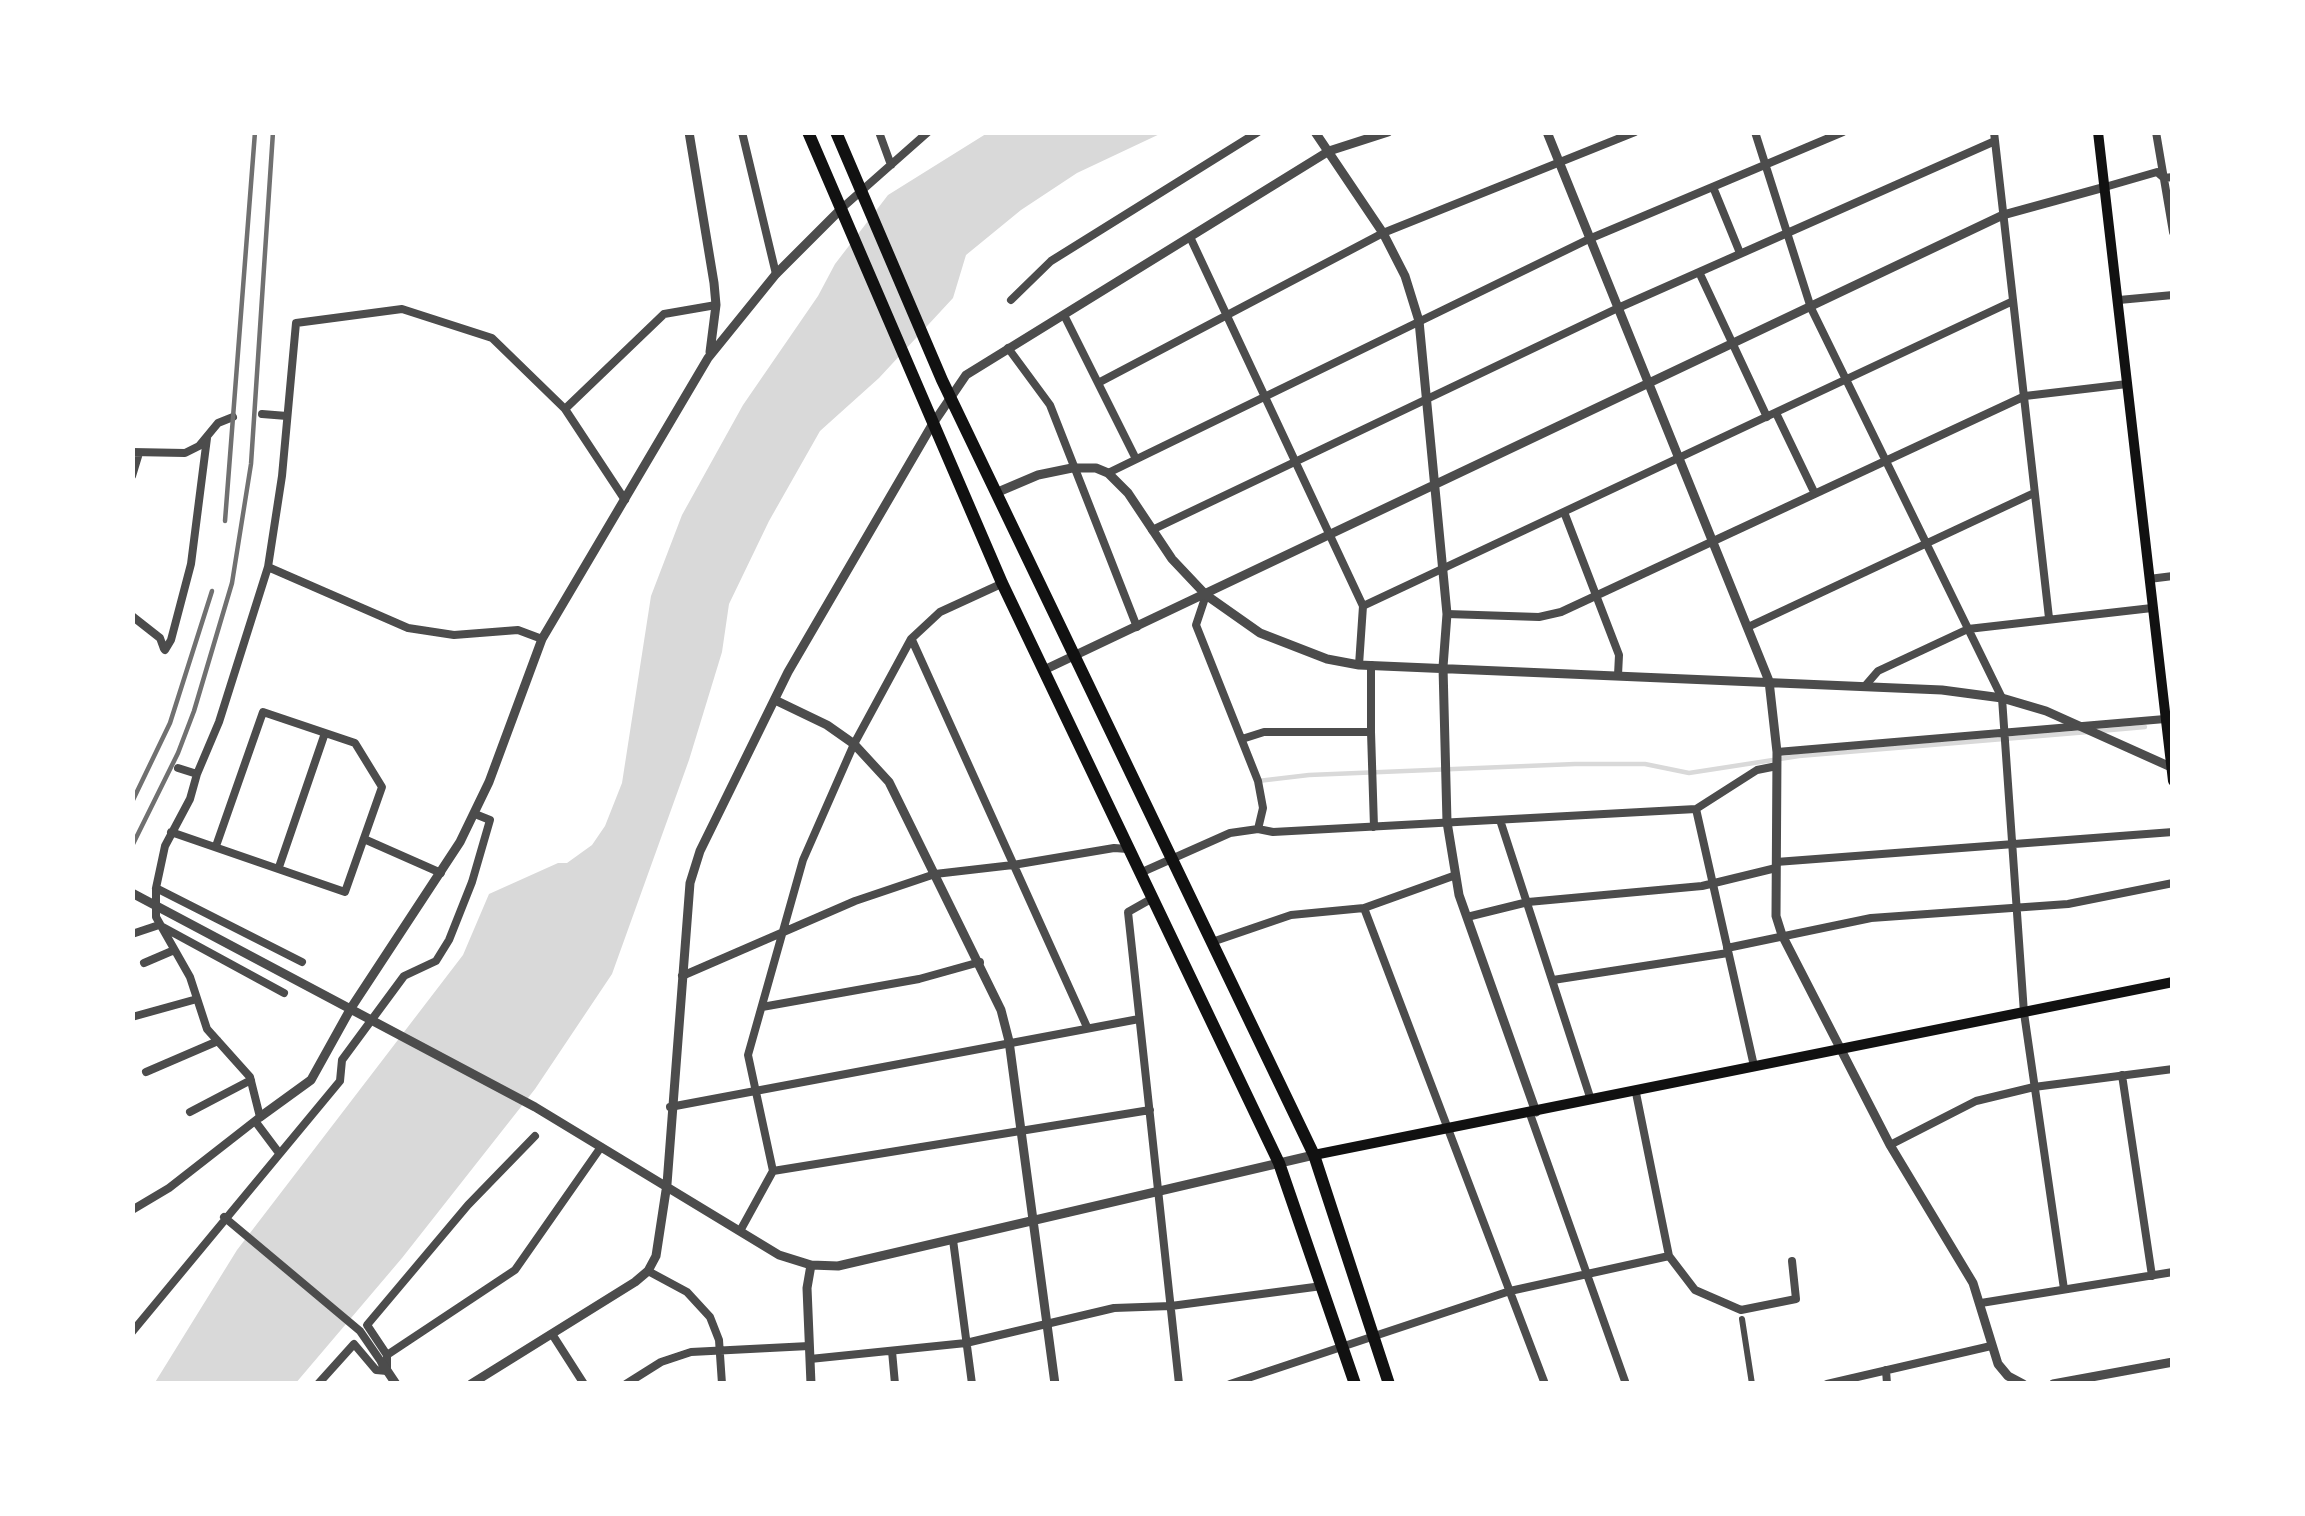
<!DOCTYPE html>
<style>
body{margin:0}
#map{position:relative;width:2305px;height:1516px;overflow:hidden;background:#fff;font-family:"IBM Plex Sans",sans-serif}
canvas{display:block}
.frame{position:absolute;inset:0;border:135px solid #fff;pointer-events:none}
</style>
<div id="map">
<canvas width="2305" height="1516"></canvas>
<div class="frame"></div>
</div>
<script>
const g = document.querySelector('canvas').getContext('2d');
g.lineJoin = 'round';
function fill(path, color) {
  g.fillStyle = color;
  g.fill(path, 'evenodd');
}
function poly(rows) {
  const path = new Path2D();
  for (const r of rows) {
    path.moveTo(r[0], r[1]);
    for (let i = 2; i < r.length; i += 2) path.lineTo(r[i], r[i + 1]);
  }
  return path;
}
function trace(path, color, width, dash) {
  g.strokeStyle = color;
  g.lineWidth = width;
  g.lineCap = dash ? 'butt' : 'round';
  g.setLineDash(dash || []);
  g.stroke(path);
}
const water = poly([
 [989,132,1164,132,1077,173,1021,210,966,255,953,298,879,378,820,431,769,521,729,604,722,652,689,760,612,974,535,1089,402,1258,295,1384,154,1384,237,1250,463,955,489,894,558,863,567,863,592,845,605,826,622,783,651,596,682,515,743,405,818,296,835,264,888,195]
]);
const stream = poly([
 [2100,731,2145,727],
 [1258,781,1309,775,1575,764,1645,764,1689,773,1799,756,2088,732]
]);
const pedestrian = poly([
 [1742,1319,1752,1384]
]);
const minor = poly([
 [742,132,776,274],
 [879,132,891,165],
 [1755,132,1811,308,2002,698,2024,1013,2064,1289],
 [1994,132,2049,618],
 [2156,132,2173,232],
 [1713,187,1740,253],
 [2105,187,2157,172,2164,178,2173,177],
 [842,208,928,132],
 [1190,237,1363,606,1359,665],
 [1699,272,1767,417],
 [1011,300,1051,261,1258,132],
 [2119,300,2173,295],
 [1064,315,1136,459],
 [1008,348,1050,405,1137,627],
 [1098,383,1383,233,1635,132],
 [565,409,664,314,716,305],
 [1776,413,1815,494],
 [262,414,287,416],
 [132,452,185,453,199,446,218,423,233,417],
 [1108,473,1589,239,1843,132],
 [132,476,139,453],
 [1564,512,1619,655,1618,675],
 [1152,530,1618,308,1995,141],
 [268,567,408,628,454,635,518,630,542,639],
 [2149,579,2173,576],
 [1206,595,1196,625,1258,781,1263,808,1258,829],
 [1363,606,2013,301],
 [1447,614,1539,617,1561,612,2025,396,2127,384],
 [132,616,160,638,164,649],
 [1748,627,2034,493],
 [912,640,1087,1027],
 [165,650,171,640,191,564,207,438],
 [1865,686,1878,671,1968,629,2152,608],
 [1371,732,1371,665],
 [1242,739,1264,732,1371,732,1374,827],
 [1777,752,2165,719],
 [197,774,219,722,268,567,282,476,296,323,402,309,492,338,565,409,625,500],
 [1696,809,1754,1066],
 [1500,820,1591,1100],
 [171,832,345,892,382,787,355,743,263,712,216,846],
 [364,839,441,873],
 [1776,862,2173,832],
 [279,867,325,733],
 [1140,873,1230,833,1258,829,1273,832,1696,809,1757,770,1777,766],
 [156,888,302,962],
 [1151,899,1128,912,1179,1384],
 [1364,908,1545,1384],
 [1467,917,1528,902,1702,886,1776,868],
 [132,934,159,925,284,993],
 [1212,942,1291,915,1364,908,1456,875],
 [1727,948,1871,918,2068,904,2173,883],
 [144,963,172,951],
 [682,976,855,901,935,874,1013,865,1114,848,1128,849],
 [1553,980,1728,953],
 [762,1007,919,979,980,962],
 [132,1017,197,999],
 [146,1072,218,1041],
 [2122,1075,2152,1276],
 [1636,1093,1669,1256,1695,1290,1741,1310,1796,1299,1792,1261],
 [670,1107,1139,1019],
 [190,1112,251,1080],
 [1530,1114,1626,1384],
 [255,1121,279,1153],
 [1890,1145,1976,1101,2034,1087,2173,1069],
 [773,1171,1150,1110],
 [132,1210,169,1188,260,1117,250,1077,207,1029,190,977,156,917,156,888,165,846,190,799,197,774,178,768],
 [224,1217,360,1331,382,1363],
 [740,1231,773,1171,748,1055,803,860,854,744,911,639,940,612,1001,584],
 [953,1240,972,1384],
 [648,1271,687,1292,710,1317,719,1340,722,1384],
 [1981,1303,2173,1272],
 [132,1332,340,1081,342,1060,404,976,436,961,449,940,472,882,490,820,475,814],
 [552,1334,584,1384],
 [892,1351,895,1384],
 [387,1355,515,1270,601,1147],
 [810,1359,966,1343,1114,1308,1171,1306,1322,1286],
 [1886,1370,1887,1384],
 [318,1384,354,1344,376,1370,387,1371,387,1355,367,1325,468,1205,535,1136],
 [626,1384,661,1362,691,1352,809,1346],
 [1230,1384,1510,1291,1669,1256],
 [1827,1384,1991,1346]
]);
const tertiary = poly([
 [689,132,714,283,716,305,710,352],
 [1315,132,1383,233,1405,276,1419,321,1447,614,1443,667,1447,822,1459,895,1536,1112],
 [1547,132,1769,681,1777,752,1776,916,1782,935,1890,1145,1973,1283,1998,1364,2008,1376,2023,1384],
 [998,492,1038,475,1072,468,1096,468,1108,473,1128,493,1172,559,1206,595,1260,633,1327,659,1359,665,1942,690,2002,698,2046,711,2173,768],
 [1044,670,2003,215,2105,187],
 [775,700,827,725,854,744,889,782,1001,1010,1009,1041,1055,1384],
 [132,893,535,1107,779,1255,811,1265,838,1266,1314,1155],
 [260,1117,311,1080,351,1008,460,842,489,782,542,639,708,358,776,274,841,209],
 [811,1265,807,1288,811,1384],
 [382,1363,396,1384],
 [471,1384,635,1282,648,1271,656,1256,667,1184,690,883,700,851,788,672,932,425,966,375,1329,151,1388,132],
 [2053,1384,2173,1362]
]);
const secondary = poly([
 [2098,132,2173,781],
 [1314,1155,2173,982]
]);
const trunk = poly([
 [808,132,1002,583,1279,1163,1355,1384],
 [836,132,942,380,1314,1155,1389,1384]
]);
const rail = poly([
 [225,521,255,132],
 [132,802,170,723,212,591],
 [132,846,178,753,194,711,232,583,251,464,273,132]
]);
fill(water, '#d9d9d9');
trace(stream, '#d9d9d9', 4.5);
trace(pedestrian, '#4c4c4c', 6);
trace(minor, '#4c4c4c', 8);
trace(tertiary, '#4c4c4c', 9);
trace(secondary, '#111', 10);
trace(trunk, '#111', 12);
trace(rail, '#707070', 4.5);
</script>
